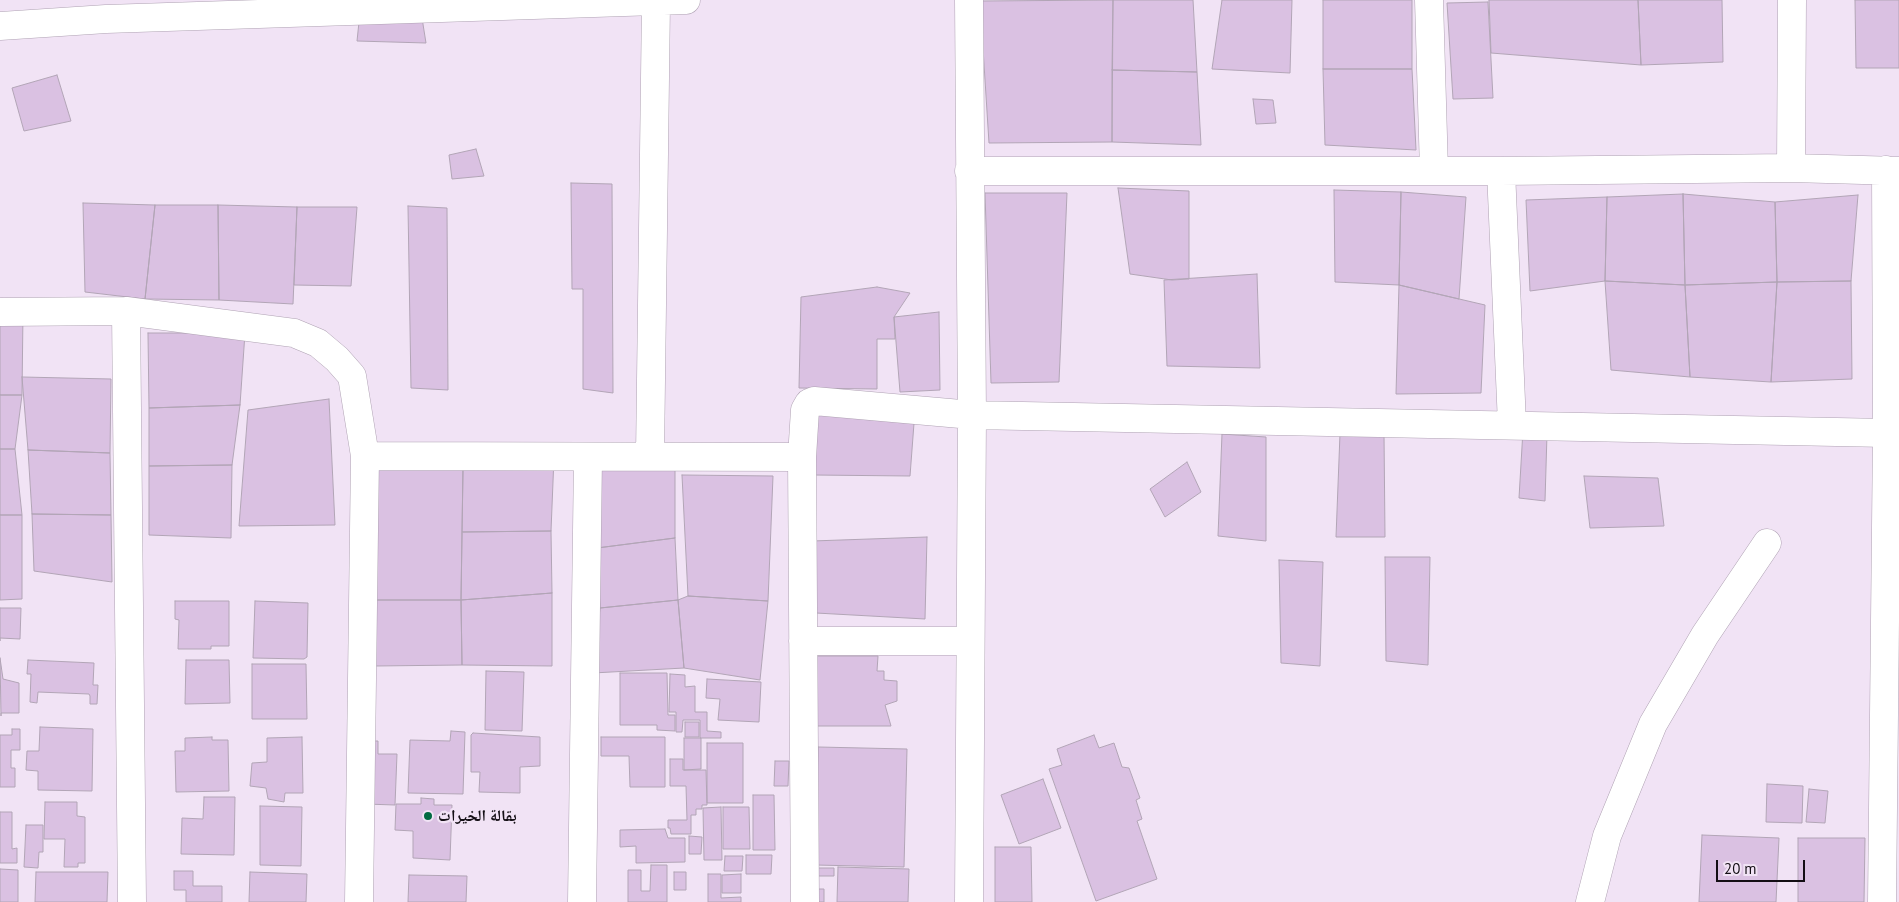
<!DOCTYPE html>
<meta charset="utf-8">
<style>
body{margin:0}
#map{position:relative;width:1899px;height:902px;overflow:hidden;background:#f1e3f5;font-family:"PT Sans",sans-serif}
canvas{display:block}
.scale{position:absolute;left:1716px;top:860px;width:89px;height:22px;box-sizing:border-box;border:2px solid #130e14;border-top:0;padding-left:6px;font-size:15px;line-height:18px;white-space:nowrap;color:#130e14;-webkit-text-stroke:4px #f1e3f5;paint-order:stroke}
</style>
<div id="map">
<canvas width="1899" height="902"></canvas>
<div class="scale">20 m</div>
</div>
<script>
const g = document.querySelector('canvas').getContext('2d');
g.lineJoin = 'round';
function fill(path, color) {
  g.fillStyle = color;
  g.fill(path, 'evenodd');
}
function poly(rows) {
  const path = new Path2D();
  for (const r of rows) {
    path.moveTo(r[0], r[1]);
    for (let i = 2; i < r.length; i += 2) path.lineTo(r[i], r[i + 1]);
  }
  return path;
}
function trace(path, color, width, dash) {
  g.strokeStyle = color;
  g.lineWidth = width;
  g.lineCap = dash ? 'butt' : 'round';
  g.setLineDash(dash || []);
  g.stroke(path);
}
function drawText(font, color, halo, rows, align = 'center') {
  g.font = font + ' "PT Sans","Noto Naskh Arabic",sans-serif';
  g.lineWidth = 4.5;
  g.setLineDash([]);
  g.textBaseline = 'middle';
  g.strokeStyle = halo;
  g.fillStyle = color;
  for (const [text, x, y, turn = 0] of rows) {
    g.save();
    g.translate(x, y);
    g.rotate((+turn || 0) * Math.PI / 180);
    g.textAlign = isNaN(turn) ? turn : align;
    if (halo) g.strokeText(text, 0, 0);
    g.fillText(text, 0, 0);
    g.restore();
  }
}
const building = poly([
 [1113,0,1193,0,1197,72,1112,70,1113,0],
 [1113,0,1112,142,989,143,980,1,1113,0],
 [1222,0,1292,0,1290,73,1212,69,1222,0],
 [1323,0,1412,0,1412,69,1323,69,1323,0],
 [1489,0,1638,0,1641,65,1491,53,1489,0],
 [1638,0,1722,0,1723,62,1641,65,1638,0],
 [1855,0,1899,0,1899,68,1856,68,1855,0],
 [1488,2,1493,98,1453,99,1447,3,1488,2],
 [422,18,426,43,357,41,359,22,422,18],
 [1323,69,1412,69,1416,150,1325,145,1323,69],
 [1112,70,1197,72,1201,145,1112,142,1112,70],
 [57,75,71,121,24,131,12,88,57,75],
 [1253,99,1273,100,1276,123,1256,124,1253,99],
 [476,149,484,176,452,179,449,155,476,149],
 [571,183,612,184,613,393,583,389,583,289,572,289,571,183],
 [1118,188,1189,191,1189,279,1172,280,1130,274,1118,188],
 [1334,190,1401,192,1399,285,1335,282,1334,190],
 [1401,192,1466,197,1459,299,1399,285,1401,192],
 [985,193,1067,193,1059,382,991,383,985,193],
 [1683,194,1685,285,1605,281,1607,197,1683,194],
 [1683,194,1775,202,1777,282,1685,285,1683,194],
 [1858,195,1851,281,1777,282,1775,202,1858,195],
 [1607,197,1605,281,1530,291,1526,200,1607,197],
 [83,203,155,205,145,299,85,292,83,203],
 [155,205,218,205,219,300,145,299,155,205],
 [218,205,297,207,293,304,219,300,218,205],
 [408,206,447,208,448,390,411,388,408,206],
 [297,207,357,207,351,286,294,285,297,207],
 [1257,274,1260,368,1167,366,1164,280,1257,274],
 [1605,281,1685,285,1690,377,1611,370,1605,281],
 [1851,281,1852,379,1771,382,1777,282,1851,281],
 [1777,282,1771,382,1690,377,1685,285,1777,282],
 [1399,285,1485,305,1481,393,1396,394,1399,285],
 [877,287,910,293,894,317,895,339,877,339,877,389,799,388,801,297,877,287],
 [0,312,23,312,22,395,0,395,0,312],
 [939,312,940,390,900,392,894,317,939,312],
 [148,333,245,333,240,405,149,408,148,333],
 [22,377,111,379,110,453,28,450,22,377],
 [0,395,22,395,15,449,0,449,0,395],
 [329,399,335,525,239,526,248,410,329,399],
 [814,401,915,410,910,476,813,475,814,401],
 [240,405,232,465,149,466,149,408,240,405],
 [1523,430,1547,434,1545,501,1519,498,1523,430],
 [1222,434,1266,437,1266,541,1218,536,1222,434],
 [1340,434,1384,434,1385,537,1336,537,1340,434],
 [0,449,15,449,22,515,0,515,0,449],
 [28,450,110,453,111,515,32,514,28,450],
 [675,456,675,538,597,548,599,457,675,456],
 [554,457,551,531,462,532,463,468,554,457],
 [1187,462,1201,492,1165,517,1150,489,1187,462],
 [232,465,231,538,149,535,149,466,232,465],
 [375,468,463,468,461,600,371,600,375,468],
 [682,475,773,476,768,601,688,596,682,475],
 [1584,476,1658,478,1664,526,1590,528,1584,476],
 [32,514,111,515,112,582,34,571,32,514],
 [0,515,22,515,22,599,0,600,0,515],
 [551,531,552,593,461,600,462,532,551,531],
 [927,537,925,619,816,613,812,541,927,537],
 [675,538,678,600,600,608,597,548,675,538],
 [1385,557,1430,557,1428,665,1386,661,1385,557],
 [1279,560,1323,562,1320,666,1281,663,1279,560],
 [552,593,552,666,462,665,461,600,552,593],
 [688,596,768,601,760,680,684,668,678,600,688,596],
 [371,600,461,600,462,665,375,666,371,600],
 [678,600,684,668,593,673,600,608,678,600],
 [175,601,229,601,229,646,211,646,211,649,178,649,179,620,175,619,175,601],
 [255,601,308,603,307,657,304,659,253,658,255,601],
 [0,608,21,608,20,639,0,638,0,641,0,608],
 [806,656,878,656,877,671,884,671,884,680,897,681,897,701,885,705,891,726,805,726,806,656],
 [0,658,3,679,19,683,19,713,1,713,1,716,0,658],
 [28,660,94,663,93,685,98,685,97,704,90,704,90,696,89,694,38,692,37,703,30,702,31,674,27,674,28,660],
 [186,660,229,660,230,703,185,704,186,660],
 [252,664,306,664,307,719,252,719,252,664],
 [486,671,524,672,522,731,485,730,486,671],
 [620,673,667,673,668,715,675,715,675,731,657,730,657,725,620,725,620,673],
 [670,674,685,675,685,687,695,686,695,712,707,712,707,731,721,732,721,738,700,738,700,720,683,720,682,732,676,732,676,712,669,712,670,674],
 [707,679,761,682,759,722,718,720,720,699,706,698,707,679],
 [685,722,699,722,699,737,685,737,685,722],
 [40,727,93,729,92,791,38,790,38,771,26,770,27,751,39,751,40,727],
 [12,729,20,729,20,750,11,750,11,768,15,768,15,787,0,787,0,735,12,735,12,729],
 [451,731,465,732,463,794,408,793,410,740,450,741,451,731],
 [473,733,540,737,540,766,520,767,520,793,479,792,480,772,471,772,471,735,473,733],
 [1094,735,1099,748,1114,743,1122,767,1129,768,1140,798,1136,800,1142,819,1137,821,1157,879,1096,901,1049,769,1062,765,1057,749,1094,735],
 [212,737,212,740,228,740,229,791,176,792,175,751,185,751,185,738,212,737],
 [302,737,303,793,285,793,284,802,268,799,266,788,250,786,252,763,267,762,267,738,302,737],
 [601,737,665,737,665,787,630,787,629,756,601,756,601,737],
 [684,738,701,738,701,769,684,770,684,738],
 [367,741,378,741,378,754,397,754,395,805,365,804,367,741],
 [707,743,743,743,743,803,707,803,707,743],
 [818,747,907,749,904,867,815,865,818,747],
 [670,759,683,759,683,770,706,770,707,805,702,805,702,809,696,809,696,815,691,815,691,834,671,834,670,828,668,828,668,820,687,820,686,786,670,786,670,759],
 [775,761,789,761,788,786,774,786,775,761],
 [1043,779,1061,828,1019,844,1001,795,1043,779],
 [1767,784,1803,786,1802,823,1766,822,1767,784],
 [1809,789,1828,791,1825,823,1806,822,1809,789],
 [753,795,774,795,775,850,753,850,753,795],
 [204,797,235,797,234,855,181,854,182,818,203,819,204,797],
 [421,798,434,799,434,805,452,805,450,860,413,858,413,831,395,830,396,804,421,804,421,798],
 [45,802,77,802,77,816,85,817,85,863,78,863,78,867,64,867,65,839,44,839,45,802],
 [260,806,302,807,301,866,260,865,260,806],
 [721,807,722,860,704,860,703,808,721,807],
 [723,807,749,807,750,849,723,849,723,807],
 [0,812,12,812,12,849,17,848,17,863,0,863,0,812],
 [26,825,43,825,43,852,39,852,38,868,24,867,26,825],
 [665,829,668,838,685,838,685,862,636,863,636,846,620,847,620,830,665,829],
 [1702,835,1779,838,1776,902,1699,902,1702,835],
 [689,836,702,837,701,854,689,854,689,836],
 [1798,838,1865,838,1864,902,1798,902,1798,838],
 [995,847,1031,847,1032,902,995,902,995,847],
 [746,855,772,855,771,874,746,874,746,855],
 [725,856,743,856,742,871,724,871,725,856],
 [651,865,667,865,667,902,628,902,628,870,641,870,641,891,650,891,651,865],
 [838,867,909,869,908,902,837,902,838,867],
 [817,868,834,868,834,876,817,876,817,868],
 [0,869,18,870,18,902,0,902,0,869],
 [174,871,193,871,193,886,222,886,222,902,186,902,186,890,174,890,174,871],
 [36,872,108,872,107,902,35,902,36,872],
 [250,872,307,874,306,902,249,902,250,872],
 [674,872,686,872,686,890,674,890,674,872],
 [708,874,721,874,721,898,741,897,741,902,708,902,708,874],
 [741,874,741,893,722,893,722,875,741,874],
 [409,875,467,876,466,902,408,902,409,875],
 [817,889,824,889,824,902,817,902,817,889]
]);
const minor = poly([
 [1429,0,1434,171],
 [0,26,106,19,686,0],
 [1791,168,1792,0],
 [969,171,1501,171,1791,168,1899,171],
 [1501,171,1512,424],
 [126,311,132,902],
 [0,312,126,311,294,333,318,343,337,359,352,376,365,456,802,457,805,410,809,403,814,401,972,415,1887,433],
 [650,456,656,2],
 [802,457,805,902],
 [803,641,970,641],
 [359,902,365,456],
 [582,902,588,457],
 [969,902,972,415,969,0],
 [1590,902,1607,836,1653,724,1705,635,1767,543],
 [1882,902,1887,433,1886,170]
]);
const markers = [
 [428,816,5,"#016a41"]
];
const poiNames = [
 ["بقالة الخيرات",438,816]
];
fill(building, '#dac1e2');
trace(building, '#b2a5b6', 1);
trace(minor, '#afa2b3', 29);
trace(minor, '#fff', 28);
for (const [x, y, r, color] of markers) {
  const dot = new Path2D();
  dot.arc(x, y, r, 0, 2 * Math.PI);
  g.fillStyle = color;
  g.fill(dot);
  trace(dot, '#f1e3f5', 2);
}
drawText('bold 16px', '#130e14', '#f1e3f5', poiNames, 'left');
</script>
